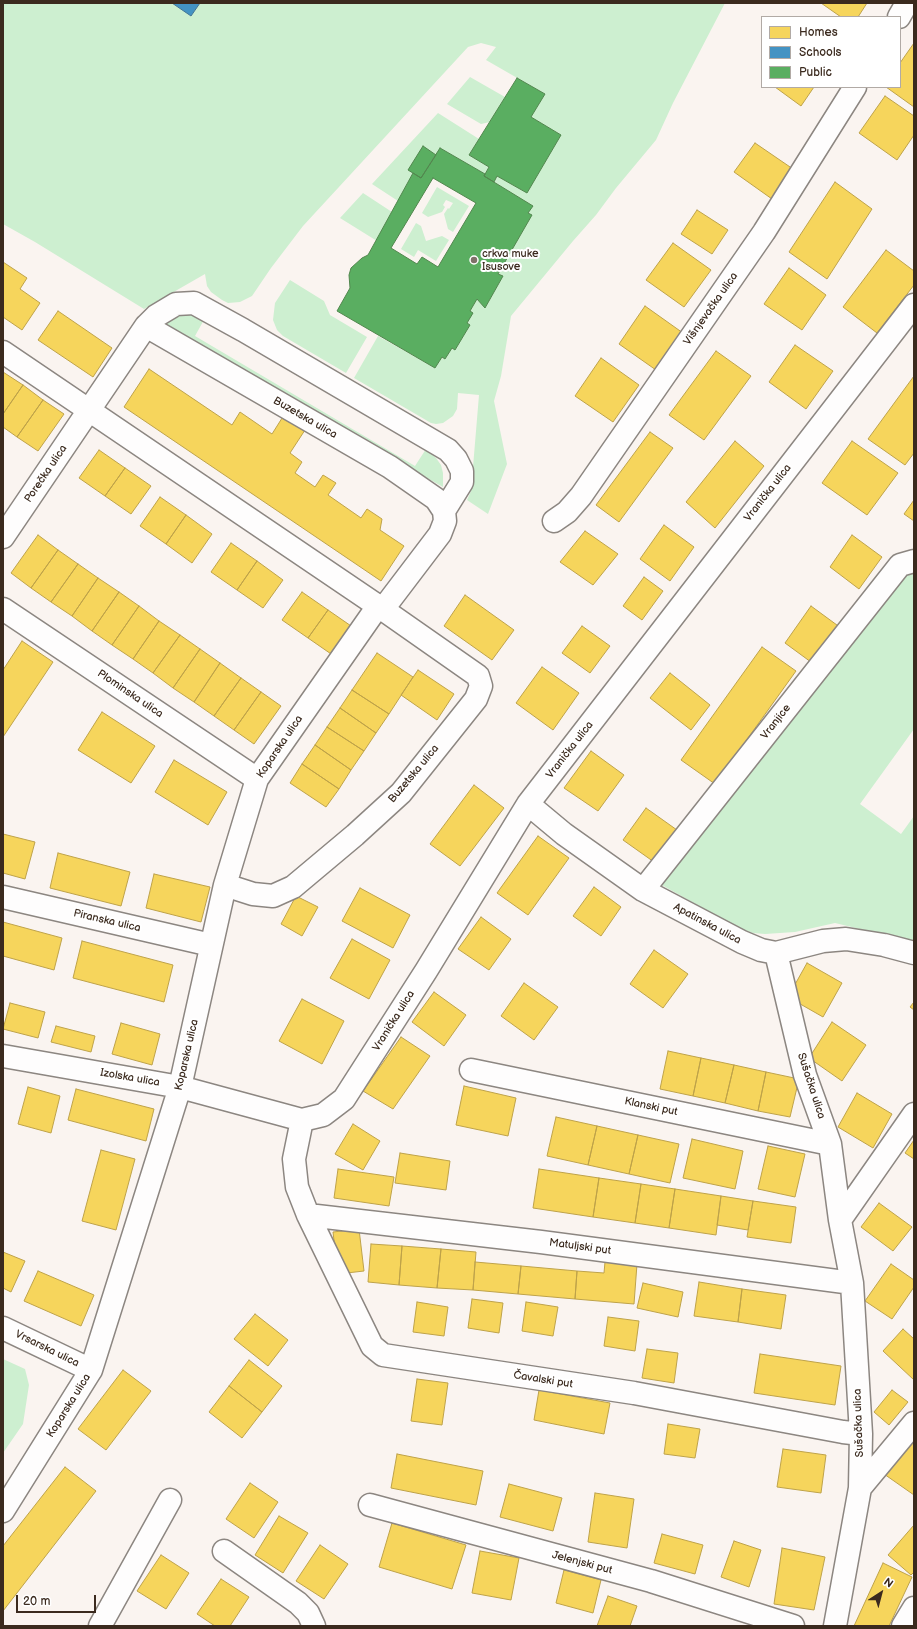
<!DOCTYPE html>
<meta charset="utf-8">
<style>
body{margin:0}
#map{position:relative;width:917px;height:1629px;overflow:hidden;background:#faf4f0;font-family:"Balsamiq Sans",sans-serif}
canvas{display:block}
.frame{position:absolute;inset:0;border:4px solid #3b2a1e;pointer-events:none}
.legend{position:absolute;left:761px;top:16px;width:140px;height:72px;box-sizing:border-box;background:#fff;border:1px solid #b1aaa5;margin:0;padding:5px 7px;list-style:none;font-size:12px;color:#3b2a1e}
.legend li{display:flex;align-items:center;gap:8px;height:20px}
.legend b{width:20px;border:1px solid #b1aaa5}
.north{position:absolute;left:861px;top:1573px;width:40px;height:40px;-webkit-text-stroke:3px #fff;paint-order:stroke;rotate:36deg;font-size:11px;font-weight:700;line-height:16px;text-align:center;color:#3b2a1e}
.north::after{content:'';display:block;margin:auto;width:14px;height:18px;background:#3b2a1e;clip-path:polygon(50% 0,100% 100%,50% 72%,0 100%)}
.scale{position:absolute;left:16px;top:1595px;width:80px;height:18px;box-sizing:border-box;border:2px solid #3b2a1e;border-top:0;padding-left:5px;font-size:12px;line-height:14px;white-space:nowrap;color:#3b2a1e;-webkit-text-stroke:3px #fff;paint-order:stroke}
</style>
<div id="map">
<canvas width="917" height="1629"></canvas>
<div class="frame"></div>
<ul class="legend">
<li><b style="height:11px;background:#f6d55c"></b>Homes</li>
<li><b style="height:11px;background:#4393c3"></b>Schools</li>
<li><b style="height:11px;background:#5aae61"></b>Public</li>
</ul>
<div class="north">N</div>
<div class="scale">20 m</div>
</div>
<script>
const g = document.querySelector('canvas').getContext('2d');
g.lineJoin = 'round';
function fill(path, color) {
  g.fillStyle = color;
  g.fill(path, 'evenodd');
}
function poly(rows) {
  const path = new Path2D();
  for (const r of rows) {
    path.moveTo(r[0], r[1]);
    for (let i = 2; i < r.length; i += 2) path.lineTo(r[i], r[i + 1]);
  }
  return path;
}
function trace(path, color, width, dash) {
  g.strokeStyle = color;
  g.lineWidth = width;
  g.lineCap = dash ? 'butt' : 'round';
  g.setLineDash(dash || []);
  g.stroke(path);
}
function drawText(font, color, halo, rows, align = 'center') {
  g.font = font + ' "Balsamiq Sans",sans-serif';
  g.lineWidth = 4;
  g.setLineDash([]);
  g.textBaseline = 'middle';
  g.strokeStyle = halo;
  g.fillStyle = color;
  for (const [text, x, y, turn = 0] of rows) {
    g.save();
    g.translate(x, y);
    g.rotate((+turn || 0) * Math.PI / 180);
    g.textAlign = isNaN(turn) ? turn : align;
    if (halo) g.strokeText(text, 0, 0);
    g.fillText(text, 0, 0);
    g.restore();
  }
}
const green = poly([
 [3,3,172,3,191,16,200,3,725,3,673,103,656,140,616,188,596,215,573,241,511,316,501,376,494,401,507,464,488,514,467,500,471,491,479,395,458,393,457,409,453,416,443,423,436,424,431,423,354,378,378,336,435,368,442,357,445,359,452,348,455,350,470,325,467,323,470,311,477,299,486,307,503,276,498,274,532,215,528,213,532,206,494,182,497,176,527,193,561,135,531,117,545,94,486,60,496,47,481,43,468,47,303,226,271,268,252,296,240,302,228,303,222,300,211,292,207,286,205,274,144,309,35,242,3,224],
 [470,77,505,97,490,122,481,124,447,104],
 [438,113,479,139,469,155,489,167,485,174,440,148,436,155,423,147,413,173,398,201,372,184],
 [437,187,469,206,453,232,448,229,444,214,448,208,449,209,453,203,446,200,443,205,445,207,442,212,428,217,422,213],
 [363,193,392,212,377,241,340,218],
 [416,223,421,226,426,241,442,236,449,240,436,261,418,250,414,257,401,249],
 [290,280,324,301,330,315,367,337,346,373,283,336,277,330,273,320,275,303],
 [189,313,205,318,195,336,415,466,426,449,436,458,441,465,443,473,443,487,342,430,164,323,172,316],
 [914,570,914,729,860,804,901,834,914,816,914,942,835,923,795,932,765,934,753,933,740,929,660,884,902,572],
 [3,1359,25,1369,29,1385,23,1424,3,1453]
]);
const homes = poly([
 [821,3,867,3,858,17,841,17,821,3],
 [914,43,914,107,886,87,900,87,900,63,914,43],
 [775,87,814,87,801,106,775,87],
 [885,96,914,116,914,135,897,160,859,133,885,96],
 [755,143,793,169,772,199,734,172,755,143],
 [835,182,872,209,827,279,789,252,835,182],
 [697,210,728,230,712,254,681,234,697,210],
 [673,243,711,270,684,307,646,280,673,243],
 [886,250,914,271,914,285,877,333,843,307,886,250],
 [3,262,27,278,20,289,40,303,22,330,3,317,3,262],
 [789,268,826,295,802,330,764,304,789,268],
 [645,306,683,333,656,370,619,344,645,306],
 [58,311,112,348,93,377,38,340,58,311],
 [795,345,833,371,806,409,769,382,795,345],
 [716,351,751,376,704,440,669,415,716,351],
 [601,358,639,385,613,422,575,396,601,358],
 [149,369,232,425,240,412,272,434,284,415,305,430,290,453,302,462,295,473,315,487,323,475,336,483,328,495,361,518,367,509,382,519,380,530,404,546,381,581,124,407,149,369],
 [3,372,23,385,3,414,3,372],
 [914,376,914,453,905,465,868,439,914,376],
 [23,385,43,400,17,437,3,427,3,414,23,385],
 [43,400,64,414,38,451,17,437,43,400],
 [650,432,673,448,619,522,596,505,650,432],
 [735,441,764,466,715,528,686,502,735,441],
 [852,441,898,473,867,515,822,483,852,441],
 [99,450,125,468,105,496,79,478,99,450],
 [125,468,151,486,131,514,105,496,125,468],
 [160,497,186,515,166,544,140,526,160,497],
 [914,500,914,521,904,514,914,500],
 [186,515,212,534,192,563,166,544,186,515],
 [664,525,694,547,670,581,640,559,664,525],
 [585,531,618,554,593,585,560,562,585,531],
 [38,535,58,550,31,588,11,573,38,535],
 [852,535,882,557,859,589,830,567,852,535],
 [231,543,257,561,237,590,211,572,231,543],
 [58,550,78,564,51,602,31,588,58,550],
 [257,561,283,580,263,608,237,590,257,561],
 [78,564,98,578,72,616,51,602,78,564],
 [644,577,663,591,642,620,623,606,644,577],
 [98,578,119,592,92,631,72,616,98,578],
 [119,592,139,606,112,645,92,631,119,592],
 [302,592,328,610,308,638,282,620,302,592],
 [465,595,514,630,492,660,444,626,465,595],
 [139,606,159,621,133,659,112,645,139,606],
 [811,606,841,628,815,665,785,643,811,606],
 [328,610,354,628,334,656,308,638,328,610],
 [159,621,180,635,153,673,133,659,159,621],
 [582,626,610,646,590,673,562,653,582,626],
 [180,635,200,649,173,688,153,673,180,635],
 [22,641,53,662,3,737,3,670,22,641],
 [762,647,796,671,715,784,681,760,762,647],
 [200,649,220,663,194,702,173,688,200,649],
 [377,653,413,677,389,714,352,690,377,653],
 [220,663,241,678,214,716,194,702,220,663],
 [542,667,579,693,553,730,516,703,542,667],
 [418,670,454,694,437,720,401,695,418,670],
 [670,673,710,705,691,730,650,698,670,673],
 [241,678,261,692,234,730,214,716,241,678],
 [352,690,389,714,376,733,340,708,352,690],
 [261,692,281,706,254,744,234,730,261,692],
 [340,708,376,733,364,751,327,727,340,708],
 [102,712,155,746,131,783,78,750,102,712],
 [327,727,364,751,351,770,315,745,327,727],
 [315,745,351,770,339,789,302,764,315,745],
 [591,751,624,775,598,811,564,788,591,751],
 [174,760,227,792,208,825,155,792,174,760],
 [302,764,339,789,326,807,290,783,302,764],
 [474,785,504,808,460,866,430,844,474,785],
 [646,808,677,830,654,862,623,840,646,808],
 [3,834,35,842,25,879,3,873,3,834],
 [538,836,569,858,528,915,497,893,538,836],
 [58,853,130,872,121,906,50,888,58,853],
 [154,874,210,887,201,922,146,908,154,874],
 [594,887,621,907,601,936,573,916,594,887],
 [360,888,410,915,393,948,342,921,360,888],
 [296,896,318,907,302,936,281,924,296,896],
 [481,917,511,939,489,970,458,949,481,917],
 [3,922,62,938,54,970,3,956,3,922],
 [352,939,390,960,369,999,330,978,352,939],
 [82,941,173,965,164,1002,73,978,82,941],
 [654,950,688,974,663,1008,630,984,654,950],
 [807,963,842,983,823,1017,788,997,807,963],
 [524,983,558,1007,534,1040,501,1016,524,983],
 [434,992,466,1015,444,1046,412,1022,434,992],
 [302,999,344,1021,322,1064,279,1041,302,999],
 [914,1002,914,1010,910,1007,914,1002],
 [10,1003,45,1012,38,1038,3,1029,10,1003],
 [832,1022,866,1045,842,1081,809,1058,832,1022],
 [121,1023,160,1034,152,1065,112,1054,121,1023],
 [56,1026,95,1036,91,1052,51,1042,56,1026],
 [401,1037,430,1056,393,1109,363,1091,401,1037],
 [668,1051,701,1058,693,1096,660,1089,668,1051],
 [701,1058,734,1065,725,1103,693,1096,701,1058],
 [734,1065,766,1072,758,1111,725,1103,734,1065],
 [766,1072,799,1079,790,1117,758,1111,766,1072],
 [464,1086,516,1098,508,1136,456,1125,464,1086],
 [28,1087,60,1096,51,1133,18,1124,28,1087],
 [76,1089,154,1109,146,1141,68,1120,76,1089],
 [857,1093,892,1114,873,1148,838,1127,857,1093],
 [556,1117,597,1126,588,1165,547,1156,556,1117],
 [353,1124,380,1141,363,1170,335,1154,353,1124],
 [597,1126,638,1135,629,1174,588,1165,597,1126],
 [638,1135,679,1144,670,1183,629,1174,638,1135],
 [692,1139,743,1151,735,1189,683,1178,692,1139],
 [914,1140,914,1159,905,1153,914,1140],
 [768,1146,805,1154,795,1197,758,1189,768,1146],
 [101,1150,135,1159,116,1230,82,1221,101,1150],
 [400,1153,450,1161,446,1190,395,1183,400,1153],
 [338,1169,394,1177,389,1206,334,1198,338,1169],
 [539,1169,599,1178,593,1217,533,1208,539,1169],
 [599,1178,641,1184,635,1223,593,1217,599,1178],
 [641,1184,675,1189,669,1228,635,1223,641,1184],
 [675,1189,721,1196,716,1235,669,1228,675,1189],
 [721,1196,753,1201,748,1230,717,1225,721,1196],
 [753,1201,796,1207,791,1243,747,1237,753,1201],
 [879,1203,912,1227,893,1251,861,1227,879,1203],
 [359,1229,364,1271,338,1274,333,1232,359,1229],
 [371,1244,402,1246,399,1285,368,1282,371,1244],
 [402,1246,441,1249,437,1288,399,1285,402,1246],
 [441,1249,476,1252,473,1290,437,1288,441,1249],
 [3,1252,25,1261,11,1292,3,1288,3,1252],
 [475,1262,521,1266,518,1294,473,1290,475,1262],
 [605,1262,637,1264,634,1304,575,1299,577,1271,604,1273,605,1262],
 [891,1264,914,1280,914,1287,892,1319,865,1301,891,1264],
 [521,1266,577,1271,575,1299,518,1294,521,1266],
 [38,1271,94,1295,81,1326,24,1301,38,1271],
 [699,1282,742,1289,738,1322,694,1316,699,1282],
 [643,1283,683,1292,678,1317,637,1308,643,1283],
 [742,1289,786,1295,781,1329,738,1322,742,1289],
 [472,1299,503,1303,499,1333,468,1328,472,1299],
 [417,1302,448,1307,444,1336,413,1332,417,1302],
 [526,1302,558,1307,553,1336,522,1331,526,1302],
 [255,1314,288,1340,268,1366,234,1339,255,1314],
 [608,1317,639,1321,635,1351,604,1346,608,1317],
 [903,1329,914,1339,914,1380,883,1351,903,1329],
 [647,1349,678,1353,674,1383,642,1378,647,1349],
 [760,1354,841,1366,835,1405,754,1393,760,1354],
 [249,1360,282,1386,262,1412,229,1386,249,1360],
 [123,1370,151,1391,106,1450,78,1429,123,1370],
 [417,1379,448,1383,442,1425,411,1421,417,1379],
 [229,1386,262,1412,242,1438,209,1412,229,1386],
 [539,1390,610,1403,604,1434,534,1420,539,1390],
 [892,1390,908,1402,889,1425,874,1412,892,1390],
 [668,1424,700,1429,695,1458,664,1454,668,1424],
 [914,1439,914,1495,884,1474,914,1439],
 [783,1449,826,1455,821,1493,777,1487,783,1449],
 [397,1454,483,1471,476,1505,391,1488,397,1454],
 [65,1467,96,1491,3,1611,3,1546,65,1467],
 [250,1483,278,1502,254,1538,226,1519,250,1483],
 [509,1484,562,1498,553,1531,500,1517,509,1484],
 [595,1493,634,1499,627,1548,588,1542,595,1493],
 [279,1516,308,1533,283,1573,255,1555,279,1516],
 [392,1523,466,1545,452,1589,379,1567,392,1523],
 [914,1525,914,1572,911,1575,888,1555,914,1525],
 [662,1534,703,1545,695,1574,654,1563,662,1534],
 [734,1541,761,1550,749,1587,721,1577,734,1541],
 [320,1545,348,1564,324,1599,296,1581,320,1545],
 [782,1548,825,1557,814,1610,774,1604,782,1548],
 [480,1551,519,1558,511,1600,472,1593,480,1551],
 [161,1555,189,1573,166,1609,137,1591,161,1555],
 [883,1563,912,1577,889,1626,854,1626,883,1563],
 [564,1570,601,1580,593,1613,556,1603,564,1570],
 [221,1579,249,1597,230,1626,215,1626,197,1614,221,1579],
 [608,1596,637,1606,630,1626,597,1626,608,1596]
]);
const schools = poly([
 [172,3,200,3,191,16,172,3]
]);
const public = poly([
 [517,78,545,94,531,117,561,135,527,193,497,176,494,182,484,176,489,167,469,155,517,78],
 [423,146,436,155,421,178,408,170,423,146],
 [440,148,485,174,484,176,533,206,528,213,532,215,498,274,503,276,485,308,477,299,470,311,473,313,467,323,470,325,455,350,452,348,445,359,442,357,435,368,337,311,350,288,349,275,351,268,362,258,368,255,413,173,421,178,440,148],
 [433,178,476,203,438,267,422,257,417,264,391,248,433,178]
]);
const minor = poly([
 [899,17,907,3],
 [146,326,156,316,176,304,194,303,243,330,448,450,456,459,462,471,462,482,444,511],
 [3,352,378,606,478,676,481,686,476,699,401,793,355,835,293,887,273,896,253,894,225,885],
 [554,521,567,512,581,496,764,232,855,87],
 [3,537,146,326,390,467,436,499,444,511,445,521,440,534,383,609],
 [3,609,257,779],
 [528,804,564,834,643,890,742,942,761,950,776,953,823,941,846,939,884,945,914,953],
 [643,890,900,565,914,561],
 [3,897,211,945],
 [776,953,805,1075,830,1144,840,1220,852,1283,861,1434,860,1488,835,1626],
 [3,1056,180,1087,302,1120],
 [471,1070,830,1144],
 [308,1215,541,1242,852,1283],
 [840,1220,914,1114],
 [3,1328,91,1370],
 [861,1434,843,1432,634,1393,383,1355,372,1346,308,1215,297,1187,294,1159,302,1120,323,1115,344,1099,426,971,528,804,914,305],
 [860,1488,914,1423],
 [370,1505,651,1581,793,1626],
 [3,1511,91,1370,180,1087,225,885,257,779,378,606],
 [224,1551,298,1603,308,1613,314,1626],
 [100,1626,170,1500],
 [903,1626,914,1608]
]);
const markers = [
 [474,260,4,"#7e7168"]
];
const poiNames = [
 ["crkva muke",482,254],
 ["Isusove",482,267]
];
const streetNames = [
 ["Višnjevačka ulica",711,309,-55],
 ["Buzetska ulica",305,418,30],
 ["Porečka ulica",46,474,-56],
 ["Vranička ulica",768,493,-52],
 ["Plominska ulica",130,694,34],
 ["Vranjice",776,722,-52],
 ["Koparska ulica",280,747,-56],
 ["Vranička ulica",570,750,-52],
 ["Buzetska ulica",414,774,-50],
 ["Piranska ulica",107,921,13],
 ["Apatinska ulica",707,924,28],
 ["Vranička ulica",394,1021,-58],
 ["Koparska ulica",187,1055,-77],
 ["Izolska ulica",130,1078,10],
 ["Sušačka ulica",811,1086,72],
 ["Klanski put",651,1107,12],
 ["Matuljski put",580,1247,8],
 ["Vrsarska ulica",47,1349,26],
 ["Čavalski put",543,1380,9],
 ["Koparska ulica",69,1406,-58],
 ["Sušačka ulica",859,1423,-92],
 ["Jelenjski put",582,1563,15]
];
fill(green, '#cdefd0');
fill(homes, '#f6d55c');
trace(homes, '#bea249', 1);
fill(schools, '#4393c3');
trace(schools, '#417492', 1);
fill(public, '#5aae61');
trace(public, '#51864d', 1);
trace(minor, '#8c8681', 25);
trace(minor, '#fefdfd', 22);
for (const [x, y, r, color] of markers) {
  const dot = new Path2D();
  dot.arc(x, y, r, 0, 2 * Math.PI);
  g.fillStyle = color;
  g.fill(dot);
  trace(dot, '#fff', 1.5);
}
drawText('11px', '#3b2a1e', '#fff', poiNames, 'left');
drawText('11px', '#3b2a1e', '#fff', streetNames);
</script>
